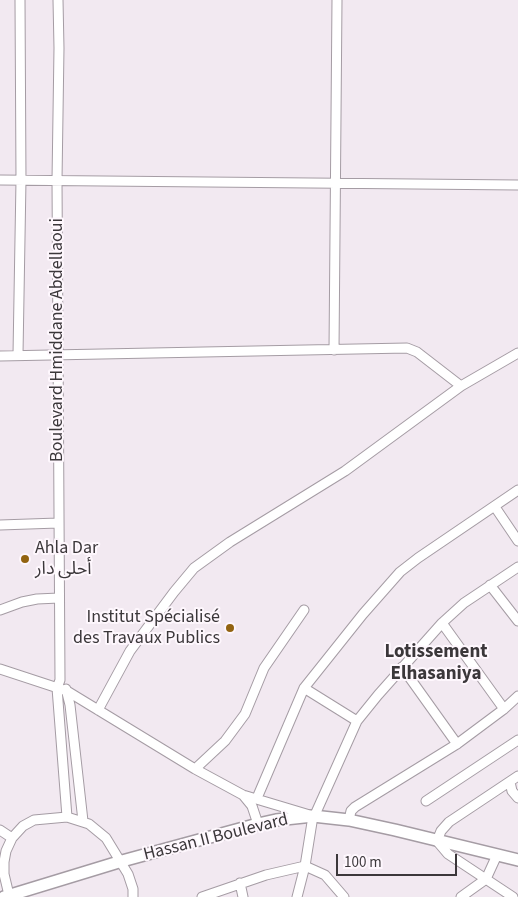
<!DOCTYPE html>
<meta charset="utf-8">
<style>
body{margin:0}
#map{position:relative;width:518px;height:897px;overflow:hidden;background:#f2e9f1;font-family:"Source Sans 3",sans-serif}
canvas{display:block}
.scale{position:absolute;left:336px;top:854px;width:121px;height:22px;box-sizing:border-box;border:2px solid #3b373a;border-top:0;padding-left:6px;font-size:15px;line-height:18px;white-space:nowrap;color:#3b373a;-webkit-text-stroke:4px #fef7fd;paint-order:stroke}
</style>
<div id="map">
<canvas width="518" height="897"></canvas>
<div class="scale">100 m</div>
</div>
<script>
const g = document.querySelector('canvas').getContext('2d');
g.lineJoin = 'round';
function poly(rows) {
  const path = new Path2D();
  for (const r of rows) {
    path.moveTo(r[0], r[1]);
    for (let i = 2; i < r.length; i += 2) path.lineTo(r[i], r[i + 1]);
  }
  return path;
}
function trace(path, color, width, dash) {
  g.strokeStyle = color;
  g.lineWidth = width;
  g.lineCap = dash ? 'butt' : 'round';
  g.setLineDash(dash || []);
  g.stroke(path);
}
function drawText(font, color, halo, rows, align = 'center') {
  g.font = font + ' "Source Sans 3","Noto Sans Arabic",sans-serif';
  g.lineWidth = 4;
  g.setLineDash([]);
  g.textBaseline = 'middle';
  g.strokeStyle = halo;
  g.fillStyle = color;
  for (const [text, x, y, turn = 0] of rows) {
    g.save();
    g.translate(x, y);
    g.rotate((+turn || 0) * Math.PI / 180);
    g.textAlign = isNaN(turn) ? turn : align;
    if (halo) g.strokeText(text, 0, 0);
    g.fillText(text, 0, 0);
    g.restore();
  }
}
const minor = poly([
 [58,0,59,48,57,180,60,680,57,688,67,817],
 [0,180,518,185],
 [334,350,337,0],
 [18,354,21,180,20,0],
 [0,356,407,348,417,352,461,386],
 [495,507,518,541],
 [0,525,58,523],
 [490,585,518,621],
 [0,610,22,602,37,599,59,598],
 [442,623,504,709],
 [402,667,457,744],
 [0,669,67,691,195,769,243,795,313,816,305,866,297,897],
 [304,688,357,721],
 [66,689,70,705,83,821],
 [98,710,130,651,174,592,194,568,230,542,345,471,461,386,518,353],
 [195,769,225,741,245,714,264,668,304,610],
 [510,782,512,791,518,798],
 [243,795,252,806,258,824],
 [257,798,304,688,363,614,400,572,418,558,518,490],
 [426,801,518,740],
 [314,817,357,721,378,695,442,623,464,603,518,567],
 [349,820,351,811,355,807,457,744,504,709,518,696],
 [0,830,12,838],
 [240,883,243,897],
 [9,895,4,874,4,862,6,851,12,838,23,826,34,820,67,817,89,824,106,838,128,874,133,889,133,897],
 [202,897,266,875,305,866,325,875,344,897],
 [461,897,486,879,497,855],
 [513,897,448,854,437,841,441,831,449,822,518,776]
]);
const major = poly([
 [4,897,122,861,258,824,276,820,313,816,349,820,395,830,518,860]
]);
const markers = [
 [25,559,5,"#926310"],
 [230,628,5,"#926310"]
];
const streetNames = [
 ["Boulevard Hmiddane Abdellaoui",58,340,-90],
 ["Hassan II Boulevard",216,838,-14]
];
const poiNames = [
 ["Ahla Dar",35,549],
 ["أحلى دار",35,570],
 ["Institut Spécialisé",220,618,"right"],
 ["des Travaux Publics",220,639,"right"]
];
const neighbourhoodNames = [
 ["Lotissement",436,653],
 ["Elhasaniya",436,675]
];
trace(minor, '#a59ca4', 11);
trace(major, '#a59ca4', 14);
trace(minor, '#fff', 9);
trace(major, '#fff', 11);
for (const [x, y, r, color] of markers) {
  const dot = new Path2D();
  dot.arc(x, y, r, 0, 2 * Math.PI);
  g.fillStyle = color;
  g.fill(dot);
  trace(dot, '#fef7fd', 2);
}
drawText('18px', '#3b373a', '#fef7fd', streetNames);
drawText('18px', '#3b373a', '#fef7fd', poiNames, 'left');
drawText('bold 19px', '#3b373a', '#fef7fd', neighbourhoodNames);
</script>
